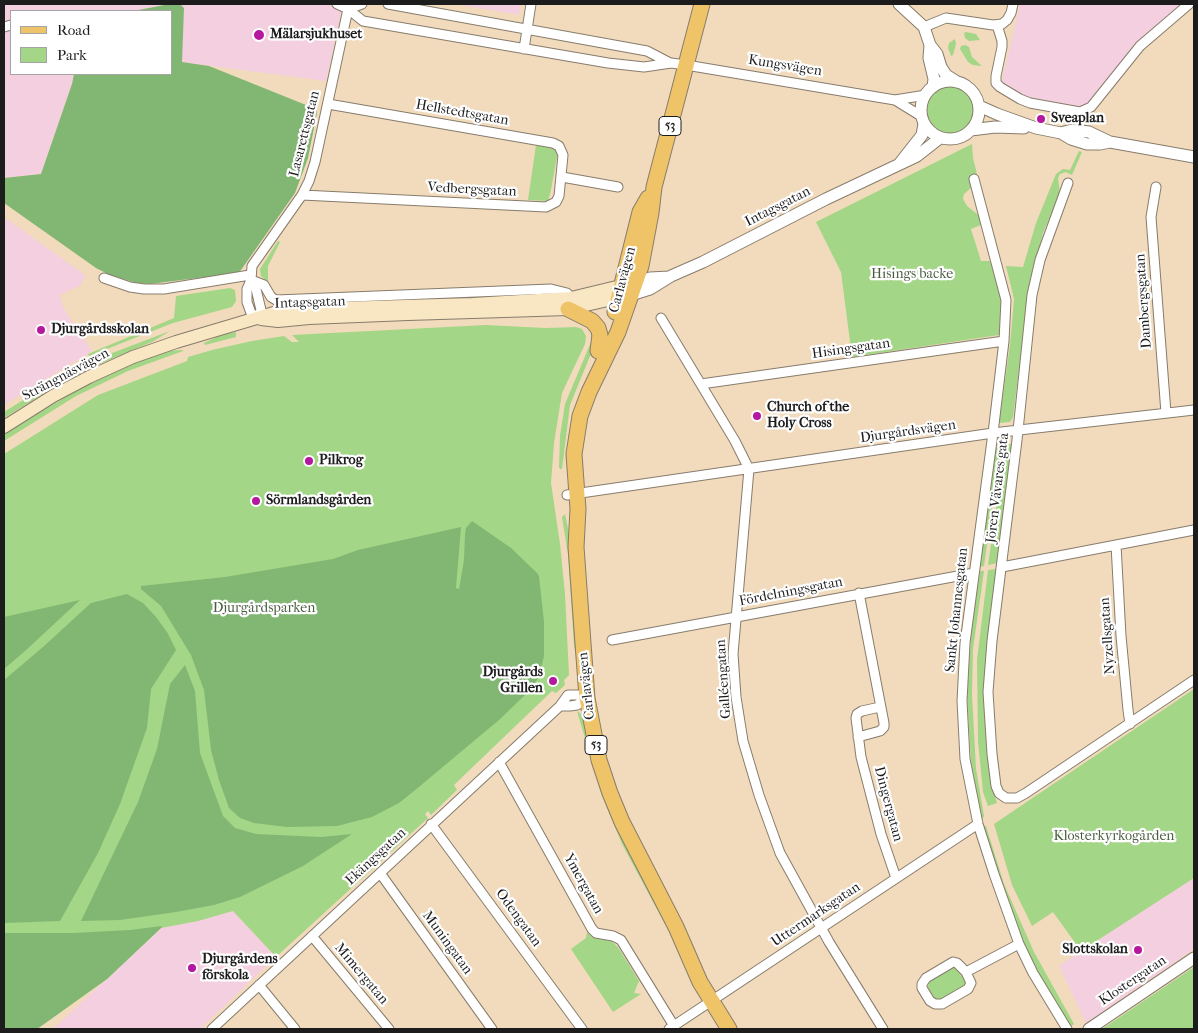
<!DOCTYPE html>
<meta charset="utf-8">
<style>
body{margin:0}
#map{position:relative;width:1198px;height:1033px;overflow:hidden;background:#f2dbbc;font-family:"IM FELL French Canon",serif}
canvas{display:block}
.frame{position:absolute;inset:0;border:5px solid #1c1c1c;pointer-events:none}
.legend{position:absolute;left:10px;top:10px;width:162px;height:65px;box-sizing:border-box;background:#fff;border:1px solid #a4a4a4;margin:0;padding:6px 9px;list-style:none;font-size:15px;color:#1c1c1c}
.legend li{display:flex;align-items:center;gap:10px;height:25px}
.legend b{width:25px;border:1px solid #a4a4a4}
</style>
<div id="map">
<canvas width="1198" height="1033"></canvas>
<div class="frame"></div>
<ul class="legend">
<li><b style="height:6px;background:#efc469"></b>Road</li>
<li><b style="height:14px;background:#a3d686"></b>Park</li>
</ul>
</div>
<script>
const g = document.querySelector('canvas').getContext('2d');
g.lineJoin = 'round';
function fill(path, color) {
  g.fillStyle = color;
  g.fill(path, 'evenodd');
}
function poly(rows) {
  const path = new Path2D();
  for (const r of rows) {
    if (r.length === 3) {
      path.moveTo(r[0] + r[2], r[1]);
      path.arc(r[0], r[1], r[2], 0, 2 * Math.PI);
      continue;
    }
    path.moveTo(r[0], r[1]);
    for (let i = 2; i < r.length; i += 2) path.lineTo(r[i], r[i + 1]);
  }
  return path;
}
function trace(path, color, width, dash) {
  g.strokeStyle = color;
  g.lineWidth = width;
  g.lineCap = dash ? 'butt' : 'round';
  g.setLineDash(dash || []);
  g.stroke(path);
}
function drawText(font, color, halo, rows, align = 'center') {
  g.font = font + ' "IM FELL French Canon",serif';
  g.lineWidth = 4.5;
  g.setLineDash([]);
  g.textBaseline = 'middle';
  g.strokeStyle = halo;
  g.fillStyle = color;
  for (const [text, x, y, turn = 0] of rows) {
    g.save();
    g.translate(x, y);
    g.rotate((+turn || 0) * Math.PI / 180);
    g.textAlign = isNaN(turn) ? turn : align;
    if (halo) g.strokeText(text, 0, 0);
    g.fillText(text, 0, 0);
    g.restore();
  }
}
const built = poly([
 [4,4,170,4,133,11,11,11,11,74,74,74,72,84,41,174,4,178],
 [180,4,343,4,326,81,181,62,184,8],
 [455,4,521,4,519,15],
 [1020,4,1182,4,1141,38,1087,105,1075,108,1023,96,1002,82],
 [4,217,85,275,81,285,60,295,64,309,92,351,4,405],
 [1194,878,1194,949,1086,1023,1059,966,1081,951],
 [233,911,276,957,200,1029,53,1029,161,928,198,921]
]);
const green = poly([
 [966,32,976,34,980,40,969,41,965,38,964,33],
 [955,39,956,44,953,55,951,56,948,48,949,43],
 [965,45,969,47,972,57,982,66,973,65,968,62,960,49,961,46],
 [951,110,24],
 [972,144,973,158,977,174,970,176,972,187,964,194,963,199,967,206,981,217,983,224,971,229,981,261,990,261,1001,297,1002,304,999,335,852,357,841,272,816,222],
 [536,145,551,147,558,151,551,190,548,201,528,200],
 [1079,151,1082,152,1072,175,1066,172,1060,174,1058,178,1060,193,1043,233,1028,297,1013,417,1010,422,999,423,1010,345,1014,299,1006,266,1023,267,1036,223,1056,174,1063,169,1070,170],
 [278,241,280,242,268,266,268,282,261,276,260,269],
 [230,288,235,290,236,301,232,307,173,323,89,356,88,354,174,318,176,296],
 [486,325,545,328,576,327,582,329,586,336,585,344,562,393,554,443,551,483,560,544,565,594,569,675,564,680,565,685,556,693,552,691,454,785,457,790,431,815,428,811,425,814,428,818,276,957,233,911,198,921,161,928,107,979,37,1029,4,1029,4,454,98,395,187,361,188,357,212,350,252,341,284,336,292,342,299,342,292,335],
 [170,331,152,342,90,368,57,385,4,418,4,412,57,379,99,358],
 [591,331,597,339,570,405,562,469,560,469,559,467,560,436,565,404,591,342],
 [236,332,236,337,205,345,204,343,221,335],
 [183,350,183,351,128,371,76,396,4,441,4,435,13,428,81,388,138,362,166,351],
 [1007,444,1015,444,997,563,988,565,1005,446],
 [1001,446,984,566,980,567,996,448],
 [565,514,572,548,577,659,574,646,568,554,562,517],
 [996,569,998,569,986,655,985,690,987,752,992,786,997,803,988,806,983,792,978,741,977,660,988,570],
 [980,571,984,571,973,649,972,694,976,769,984,816,982,820,972,776,967,694,972,625],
 [1194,689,1194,878,1081,951,1053,912,1032,926,1012,885,994,824],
 [577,711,583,716,591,756,676,942,674,941,622,844,602,796],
 [983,825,986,826,1004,884,1034,952,1074,1024,1070,1027,1044,987,1020,938,996,872],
 [587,932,592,937,611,941,618,947,639,981,634,993,641,994,613,1012,571,949,586,938],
 [951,966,956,967,966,983,963,987,939,1001,934,997,928,987,929,980],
 [1194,967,1194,1029,1102,1029]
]);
const forest = poly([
 [170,4,180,4,184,8,182,62,209,66,316,109,317,113,308,158,295,193,241,270,237,273,150,284,137,283,110,275,96,268,4,203,4,178,41,174,72,84,74,74,171,74,171,11,133,11],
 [472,521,511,548,537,573,539,576,544,622,544,656,539,677,528,692,499,720,414,791,399,803,372,817,337,826,287,827,254,823,240,818,229,808,219,780,211,750,204,690,191,655,161,606,141,589,141,586,225,577,333,559,358,550,461,527,456,588,459,589,464,560,465,534,466,528],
 [127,594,143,603,156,617,167,632,176,650,151,689,147,728,120,804,98,853,60,921,4,923,4,680,43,647,91,603],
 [80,600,25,651,4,669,4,617],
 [185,665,195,691,200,753,223,816,235,828,256,834,321,837,352,834,303,866,240,897,214,905,176,912,120,920,81,921,138,802,157,749,170,684],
 [162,926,161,928,107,979,37,1029,4,1029,4,933,73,933,130,930]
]);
const minor = poly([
 [337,4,348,9,363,21,608,63,644,67,671,63,686,65,895,100,926,95],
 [388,4,647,51,670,63],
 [348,9,362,4],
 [997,25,1002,41,1002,47,996,76,996,83,1000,87,1020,99,1030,103,1080,112,1091,107,1140,46,1189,4],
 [4,27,11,25],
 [924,27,946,18,993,25,1002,24,1007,20,1011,13,1013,4],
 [524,49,531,4],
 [895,100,921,116],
 [562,177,618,187],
 [974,179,1006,300,1004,341,993,433,965,643,962,701,965,759,978,824,994,874,1019,944,1033,973,1067,1029],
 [1068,183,1040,260,1032,295,1017,440,992,641,988,692,992,754,996,786,999,793,1006,798,1017,798,1026,793,1194,680],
 [1156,187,1151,217,1166,413],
 [302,195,546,207,556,202,559,196,563,155,559,146,553,143,328,104],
 [104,278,130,287,144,289,164,289,250,275],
 [251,280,247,289,247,302,251,313,258,318,261,310,256,289,251,280,252,266,302,195,309,181,315,162,348,9],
 [251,280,264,285,271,297,276,300,551,289,567,293,571,298],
 [661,318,735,441,749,469,733,654,736,697,743,741,759,795,780,853,829,942,883,1029],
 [701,384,1004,341],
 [567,495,993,433,1194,410],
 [1116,545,1121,636,1128,710,1130,724],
 [1002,567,1194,530],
 [612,640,974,573],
 [560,706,570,706,577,705,587,698],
 [880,707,862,711,857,714,856,718,861,757,881,834,896,878],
 [858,737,880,731,884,727,884,723,859,593],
 [499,762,592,929,596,933,613,936,621,940,674,1026],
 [431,824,582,1029],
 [380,873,492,1029],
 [312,936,389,1029],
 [966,972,971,983,968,989,942,1004,935,1004,930,1001,922,988,922,984,926,978,953,962,957,963,966,972,1019,944],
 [259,985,295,1029],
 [212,1029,560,706,568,695,578,695,587,698],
 [669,1029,978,824]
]);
const tertiary = poly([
 [899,4,924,27,930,45,937,54,941,67,946,75,957,82],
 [930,45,929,58,934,79,933,87],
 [950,110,29],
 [979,106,997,114,1036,128,1061,133,1071,139,1087,144,1100,144,1110,142],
 [971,130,995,127,1024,128],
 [1061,133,1072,130,1089,132,1110,142,1194,157],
 [900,163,922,135,924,124],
 [635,283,650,278,669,277],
 [631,295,650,289,671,276,703,262,826,199,917,156,940,138],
 [1089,1029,1194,958]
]);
const secondary = poly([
 [261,319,278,321,309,318,408,314,568,309,626,296],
 [4,427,53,396,89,377,133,357,176,342,277,312,308,309,473,304,571,298,629,284]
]);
const primary = poly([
 [702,4,654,187,651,213,641,266,618,332,589,392,580,416,574,454,578,509,576,547,587,698,599,760,610,793,622,822,676,927,700,982,729,1029],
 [568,309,592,321,598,328,600,335,598,351],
 [615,312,640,212,648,198]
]);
const markers = [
 [259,35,6,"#b5179e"],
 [1041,119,5,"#b5179e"],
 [41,330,5,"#b5179e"],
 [757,416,5,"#b5179e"],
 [309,461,5,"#b5179e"],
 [256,501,5,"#b5179e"],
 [553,681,5,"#b5179e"],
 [1138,950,5,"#b5179e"],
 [192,968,5,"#b5179e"]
];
const shields = [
 [670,126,22],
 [596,745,22]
];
const shieldNames = [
 ["53",670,126],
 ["53",596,745]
];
const poiNames = [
 ["Mälarsjukhuset",270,35],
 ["Sveaplan",1051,119],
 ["Djurgårdsskolan",51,330],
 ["Church of the",767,408],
 ["Holy Cross",767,424],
 ["Pilkrog",319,461],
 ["Sörmlandsgården",266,501],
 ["Djurgårds",543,673,"right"],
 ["Grillen",543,689,"right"],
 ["Slottskolan",1128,950,"right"],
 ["Djurgårdens",202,960],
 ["förskola",202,976]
];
const streetNames = [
 ["Kungsvägen",785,66,9],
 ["Hellstedtsgatan",462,113,10],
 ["Lasarettsgatan",305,134,-76],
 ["Vedbergsgatan",472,190,3],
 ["Intagsgatan",778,207,-27],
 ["Carlavägen",623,280,-75],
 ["Dambergsgatan",1144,301,-94],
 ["Intagsgatan",310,303,-2],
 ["Hisingsgatan",851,349,-8],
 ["Strängnäsvägen",66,375,-28],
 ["Djurgårdsvägen",908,432,-8],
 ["Jören Vävares gata",998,488,-83],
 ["Fördelningsgatan",791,592,-11],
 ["Sankt Johannesgatan",957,610,-84],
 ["Nyzellsgatan",1108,636,-94],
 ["Galléengatan",724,679,-94],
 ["Carlavägen",587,686,-96],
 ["Dingergatan",888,804,75],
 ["Ekängsgatan",376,857,-43],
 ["Ymergatan",583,884,61],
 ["Uttermarksgatan",816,915,-34],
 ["Odengatan",518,918,54],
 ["Muningatan",447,943,54],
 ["Mimergatan",361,974,50],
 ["Klostergatan",1133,981,-34]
];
const parkNames = [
 ["Hisings backe",912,275],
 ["Djurgårdsparken",264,609],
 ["Klosterkyrkogården",1114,837]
];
fill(built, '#f3cfdf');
fill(green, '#a3d686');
fill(forest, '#82b773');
trace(minor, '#877c6c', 11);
trace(tertiary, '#877c6c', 13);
trace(secondary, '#877c6c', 14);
trace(primary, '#877c6c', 17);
trace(minor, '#fff', 9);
trace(tertiary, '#fff', 11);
trace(secondary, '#f9e7c3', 12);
trace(primary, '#efc469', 15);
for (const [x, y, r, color] of markers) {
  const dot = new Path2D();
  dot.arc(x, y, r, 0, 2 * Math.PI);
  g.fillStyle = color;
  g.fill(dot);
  trace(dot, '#fff', 2);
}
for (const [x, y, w] of shields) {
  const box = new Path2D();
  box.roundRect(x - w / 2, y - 9.5, w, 19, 4);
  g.fillStyle = '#fff';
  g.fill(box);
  trace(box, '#1c1c1c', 1);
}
drawText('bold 12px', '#1c1c1c', null, shieldNames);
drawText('bold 14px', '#1c1c1c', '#fff', poiNames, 'left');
drawText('14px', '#1c1c1c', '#fff', streetNames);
drawText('14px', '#4b5d41', '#fff', parkNames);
</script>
